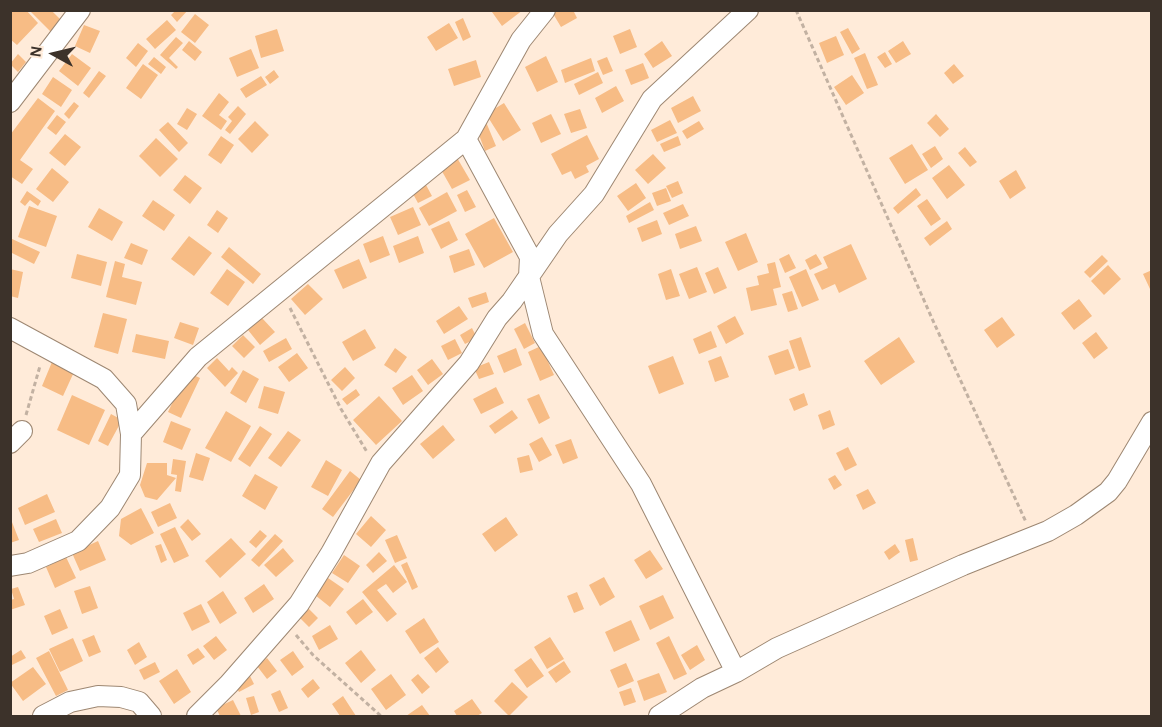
<!DOCTYPE html>
<style>
body{margin:0}
#map{position:relative;width:1162px;height:727px;overflow:hidden;background:#ffebd9;font-family:"Alegreya Sans",sans-serif}
canvas{display:block}
.frame{position:absolute;inset:0;border:12px solid #3c322a;pointer-events:none}
.north{position:absolute;left:24px;top:24px;width:60px;height:60px;-webkit-text-stroke:4px #ffebd9;paint-order:stroke;rotate:278deg;font-size:16px;font-weight:700;line-height:24px;text-align:center;color:#3c322a}
.north::after{content:'';display:block;margin:auto;width:21px;height:27px;background:#3c322a;clip-path:polygon(50% 0,100% 100%,50% 72%,0 100%)}
</style>
<div id="map">
<canvas width="1162" height="727"></canvas>
<div class="frame"></div>
<div class="north">N</div>
</div>
<script>
const g = document.querySelector('canvas').getContext('2d');
g.lineJoin = 'round';
function fill(path, color) {
  g.fillStyle = color;
  g.fill(path, 'evenodd');
}
function poly(rows) {
  const path = new Path2D();
  for (const r of rows) {
    path.moveTo(r[0], r[1]);
    for (let i = 2; i < r.length; i += 2) path.lineTo(r[i], r[i + 1]);
  }
  return path;
}
function trace(path, color, width, dash) {
  g.strokeStyle = color;
  g.lineWidth = width;
  g.lineCap = dash ? 'butt' : 'round';
  g.setLineDash(dash || []);
  g.stroke(path);
}
const building = poly([
 [10,10,26,10,38,23,17,45,10,39],
 [29,10,51,10,62,21,51,32],
 [176,10,188,10,177,22,171,15],
 [494,10,523,10,502,26,492,12],
 [555,10,573,10,577,18,561,27,552,12],
 [195,14,209,25,195,43,181,32],
 [463,18,471,37,463,41,455,22],
 [167,20,176,30,155,49,146,39],
 [449,23,458,38,436,51,427,37],
 [84,25,100,31,90,53,75,46],
 [848,28,860,49,852,54,840,32],
 [277,29,284,51,261,58,255,36],
 [630,29,637,47,620,54,613,36],
 [836,36,844,55,827,63,819,43],
 [176,37,183,43,169,58,178,67,176,69,160,55],
 [189,41,202,52,195,61,182,50],
 [662,41,672,56,653,68,644,54],
 [903,41,911,54,896,63,888,51],
 [138,43,148,51,136,67,126,58],
 [251,49,259,68,237,77,229,58],
 [885,52,892,64,885,68,877,57],
 [865,53,878,85,867,89,854,58],
 [18,54,26,62,18,72,10,64],
 [72,54,91,68,78,86,59,71],
 [546,56,558,82,537,92,525,67],
 [154,57,166,67,161,74,148,64],
 [607,57,613,71,603,75,597,61],
 [591,58,595,71,565,83,561,70],
 [476,60,481,77,454,86,448,69],
 [643,63,649,78,631,85,625,70],
 [143,64,158,75,141,99,126,88],
 [954,64,964,76,953,84,944,73],
 [274,70,279,77,270,84,265,77],
 [99,71,106,76,89,98,83,93],
 [598,72,603,83,579,95,574,84],
 [852,75,864,93,846,105,834,87],
 [261,76,267,85,246,98,240,89],
 [53,77,72,90,61,107,42,94],
 [616,86,624,101,602,113,595,98],
 [219,93,229,102,219,115,227,121,221,130,202,116],
 [693,96,701,111,678,123,671,108],
 [38,98,55,111,20,160,33,169,22,184,10,176,10,135],
 [74,102,79,106,69,119,64,114],
 [504,103,521,130,503,141,486,114],
 [238,106,246,114,230,134,225,130,232,121,228,117],
 [187,108,197,114,187,130,177,124],
 [580,109,587,128,571,133,564,114],
 [551,114,561,134,541,143,532,123],
 [936,114,949,129,940,137,927,123],
 [57,115,66,122,56,135,47,128],
 [670,120,677,133,657,142,651,130],
 [255,121,269,135,252,153,238,139],
 [699,121,704,129,687,139,682,131],
 [168,122,188,143,179,152,159,130],
 [486,122,496,146,485,151,476,127],
 [65,134,81,147,65,166,49,153],
 [587,135,599,159,586,166,589,172,575,179,571,171,562,175,551,154],
 [221,136,234,145,221,164,208,155],
 [678,136,681,145,664,152,660,144],
 [156,138,178,159,160,177,139,156],
 [912,144,928,170,905,184,889,158],
 [935,146,943,159,931,168,922,154],
 [965,147,977,162,970,167,958,153],
 [653,154,666,168,648,184,635,170],
 [456,156,470,180,452,189,439,166],
 [949,165,965,185,947,199,932,178],
 [52,168,69,182,53,202,36,189],
 [1016,170,1026,188,1010,199,999,181],
 [185,175,202,188,190,204,173,190],
 [678,181,683,193,672,198,666,186],
 [636,183,646,198,628,211,617,196],
 [426,185,432,196,418,203,412,192],
 [666,188,671,201,657,206,652,193],
 [916,188,921,195,898,214,893,208],
 [467,190,476,207,465,212,457,195],
 [27,191,41,201,38,206,30,200,25,206,20,202],
 [447,192,457,211,429,226,419,208],
 [927,199,941,219,931,226,917,206],
 [153,200,175,215,164,231,142,216],
 [650,202,654,210,629,223,626,216],
 [683,204,689,216,669,225,663,213],
 [29,206,57,216,46,247,18,237],
 [413,207,421,225,398,235,390,217],
 [99,208,123,222,112,241,88,227],
 [217,210,228,218,218,233,207,225],
 [494,218,513,252,484,268,465,234],
 [657,220,662,234,642,242,637,228],
 [449,221,458,240,441,249,431,229],
 [947,221,952,229,930,246,924,238],
 [696,226,702,241,680,249,675,234],
 [746,233,758,262,738,271,725,242],
 [189,236,212,253,194,276,171,259],
 [383,236,390,255,370,263,363,244],
 [418,236,424,253,399,263,393,246],
 [10,238,40,252,34,264,10,252],
 [131,243,148,250,142,265,124,258],
 [851,244,867,279,839,293,835,284,822,290,814,274,828,268,823,257],
 [229,247,261,274,253,284,221,257],
 [469,249,475,265,454,273,449,256],
 [77,254,107,262,101,286,71,278],
 [789,254,796,268,785,273,779,259],
 [816,254,822,264,810,270,805,260],
 [1102,255,1108,261,1090,278,1084,272],
 [359,259,367,278,343,289,334,270],
 [115,261,125,264,122,277,142,282,136,305,106,297],
 [775,262,781,287,773,289,777,305,751,311,746,288,759,285,757,276,769,273,767,264],
 [1108,265,1121,279,1104,295,1091,281],
 [697,267,707,292,689,299,679,274],
 [718,267,727,288,714,294,705,273],
 [10,269,23,272,18,298,10,296],
 [227,269,245,282,228,306,210,293],
 [671,269,680,296,666,300,658,274],
 [806,269,819,300,802,307,789,277],
 [1152,270,1152,288,1150,289,1143,274],
 [308,284,323,299,305,315,291,299],
 [792,291,798,309,788,312,782,294],
 [486,292,489,302,472,308,468,298],
 [1079,299,1092,316,1074,330,1061,313],
 [459,306,468,319,444,334,436,321],
 [103,313,127,319,118,354,94,347],
 [735,316,744,334,726,344,717,326],
 [1002,317,1015,335,997,348,984,330],
 [262,318,275,332,260,345,248,330],
 [180,322,199,328,193,345,174,338],
 [525,323,535,343,524,349,514,329],
 [472,328,477,338,465,344,460,335],
 [365,329,376,348,353,361,342,342],
 [711,331,717,347,699,354,693,339],
 [1096,332,1108,348,1094,359,1082,343],
 [136,334,169,341,165,359,132,352],
 [243,335,255,347,244,358,232,346],
 [801,337,811,367,799,371,789,341],
 [899,337,915,362,881,385,864,361],
 [286,338,292,349,269,362,263,351],
 [455,339,462,353,448,360,441,346],
 [541,346,554,375,540,381,528,352],
 [395,348,407,357,396,373,384,365],
 [516,348,522,365,504,373,497,356],
 [788,349,795,368,775,375,768,356],
 [297,353,308,368,289,382,278,367],
 [673,356,684,384,659,394,648,366],
 [721,356,729,377,715,382,708,361],
 [217,358,229,371,232,367,238,373,225,387,207,368],
 [432,359,443,374,428,385,417,370],
 [52,362,74,372,63,396,42,386],
 [489,362,494,374,479,379,474,368],
 [345,367,355,378,342,391,331,380],
 [243,370,259,379,246,403,230,393],
 [187,372,200,378,181,418,168,412],
 [412,375,423,391,403,405,392,388],
 [264,386,285,392,278,414,258,408],
 [496,387,504,403,481,414,473,399],
 [356,389,360,395,347,405,342,399],
 [804,393,808,405,794,411,789,399],
 [539,394,550,418,539,424,527,399],
 [72,395,105,410,89,445,57,430],
 [379,396,402,421,376,445,353,420],
 [512,410,518,418,495,434,489,426],
 [830,410,835,425,823,430,818,415],
 [226,411,251,426,231,462,205,448],
 [111,414,122,420,108,446,98,441],
 [171,421,191,429,182,450,163,442],
 [443,425,455,440,433,459,420,444],
 [260,426,272,434,250,467,238,459],
 [288,431,301,440,281,467,268,458],
 [542,437,552,455,539,462,529,444],
 [571,439,578,458,563,464,555,445],
 [848,447,857,465,845,471,836,453],
 [196,453,210,458,203,481,189,477],
 [529,455,533,470,520,473,517,458],
 [173,459,186,461,181,492,175,491,177,475,171,474],
 [326,460,342,470,328,496,311,487],
 [147,463,167,463,167,475,176,478,157,500,145,497,140,485],
 [350,471,361,480,333,517,322,509],
 [255,474,278,487,265,510,242,496],
 [835,475,842,485,834,490,828,479],
 [868,489,876,503,863,510,856,495],
 [47,494,55,512,25,525,18,508],
 [170,503,177,518,158,527,151,512],
 [141,508,154,533,131,545,119,536,121,519],
 [371,516,386,530,371,547,356,534],
 [10,517,19,540,10,543],
 [506,517,518,535,495,552,482,534],
 [56,519,62,533,39,542,33,529],
 [188,519,201,534,192,541,180,527],
 [175,527,189,556,174,563,160,534],
 [260,530,267,536,256,548,249,542],
 [275,534,283,541,259,567,251,560],
 [397,535,407,558,395,563,385,540],
 [231,538,246,554,220,578,205,561],
 [913,538,918,560,910,562,905,540],
 [98,541,106,560,80,571,72,553],
 [161,544,167,560,161,563,155,546],
 [895,544,900,552,889,560,884,552],
 [283,548,294,561,276,577,264,565],
 [650,550,663,569,646,579,634,560],
 [379,552,387,561,373,573,366,565],
 [344,555,360,566,348,583,332,573],
 [66,557,76,578,55,588,46,567],
 [407,562,418,587,412,590,401,565],
 [394,565,407,582,393,593,386,584,377,590,397,614,387,622,362,592],
 [604,577,615,597,600,606,589,585],
 [328,578,344,589,330,607,315,595],
 [264,584,274,599,253,613,244,598],
 [90,586,98,608,82,614,74,591],
 [18,587,25,605,10,610,10,600,14,599,11,589],
 [223,591,237,613,220,624,207,602],
 [577,592,584,609,574,613,567,596],
 [663,595,674,618,650,630,639,606],
 [363,599,373,612,356,625,346,612],
 [201,604,210,622,192,631,183,613],
 [307,607,318,618,309,627,299,617],
 [60,609,68,628,52,635,44,616],
 [424,618,439,642,420,654,405,631],
 [631,620,640,640,614,652,605,632],
 [330,625,338,639,319,650,312,636],
 [94,635,101,652,89,657,82,640],
 [216,636,227,650,214,660,203,646],
 [669,636,687,674,674,680,656,643],
 [550,637,564,659,547,669,534,647],
 [73,638,83,661,60,672,49,649],
 [139,642,147,657,135,665,127,650],
 [697,645,705,660,690,670,681,655],
 [438,647,449,662,436,673,424,658],
 [198,648,205,657,193,665,187,655],
 [21,650,26,658,10,666,10,657],
 [361,650,376,670,361,683,345,663],
 [49,651,68,690,56,696,36,658],
 [293,651,304,667,292,676,280,660],
 [267,658,277,671,267,679,257,666],
 [531,658,544,676,527,688,514,670],
 [564,661,571,672,556,683,548,672],
 [155,662,160,672,144,680,139,670],
 [626,663,634,681,618,688,610,670],
 [33,667,46,684,23,701,10,683],
 [177,669,191,692,174,704,159,681],
 [659,673,667,692,644,701,637,681],
 [391,674,406,695,386,710,371,689],
 [418,674,430,687,422,694,411,680],
 [250,676,254,684,239,692,235,685],
 [313,679,320,688,308,698,301,689],
 [512,682,528,697,509,716,494,701],
 [631,688,636,702,624,706,619,692],
 [280,690,288,708,279,712,271,694],
 [254,696,259,712,251,715,246,698],
 [343,696,356,716,340,716,332,704],
 [472,699,482,713,477,716,457,716,454,711],
 [233,700,241,716,220,716,216,708],
 [422,705,430,716,406,716]
]);
const path = poly([
 [796,10,934,323,1026,522],
 [290,308,341,409,367,452],
 [26,415,40,366],
 [296,635,313,655,381,716]
]);
const minor = poly([
 [10,102,80,10],
 [466,139,530,257,529,277,543,334,641,484,736,672],
 [10,328,104,379,126,404,131,434,130,475,110,508,78,541,28,563,10,566],
 [131,434,198,357,466,139,521,40,545,10],
 [10,443,22,431],
 [43,716,70,702,98,696,121,697,139,702,151,716],
 [197,716,229,684,299,604,331,553,381,463,469,363,497,318,512,301,558,234,594,194,652,99,748,10],
 [659,716,702,688,736,672,777,648,963,565,1048,531,1076,515,1108,492,1117,481,1152,422]
]);
fill(building, '#f7bc85');
trace(minor, '#9d8772', 22);
trace(path, '#c2b1a2', 3, [4.5, 3]);
trace(minor, '#fff', 20);
</script>
